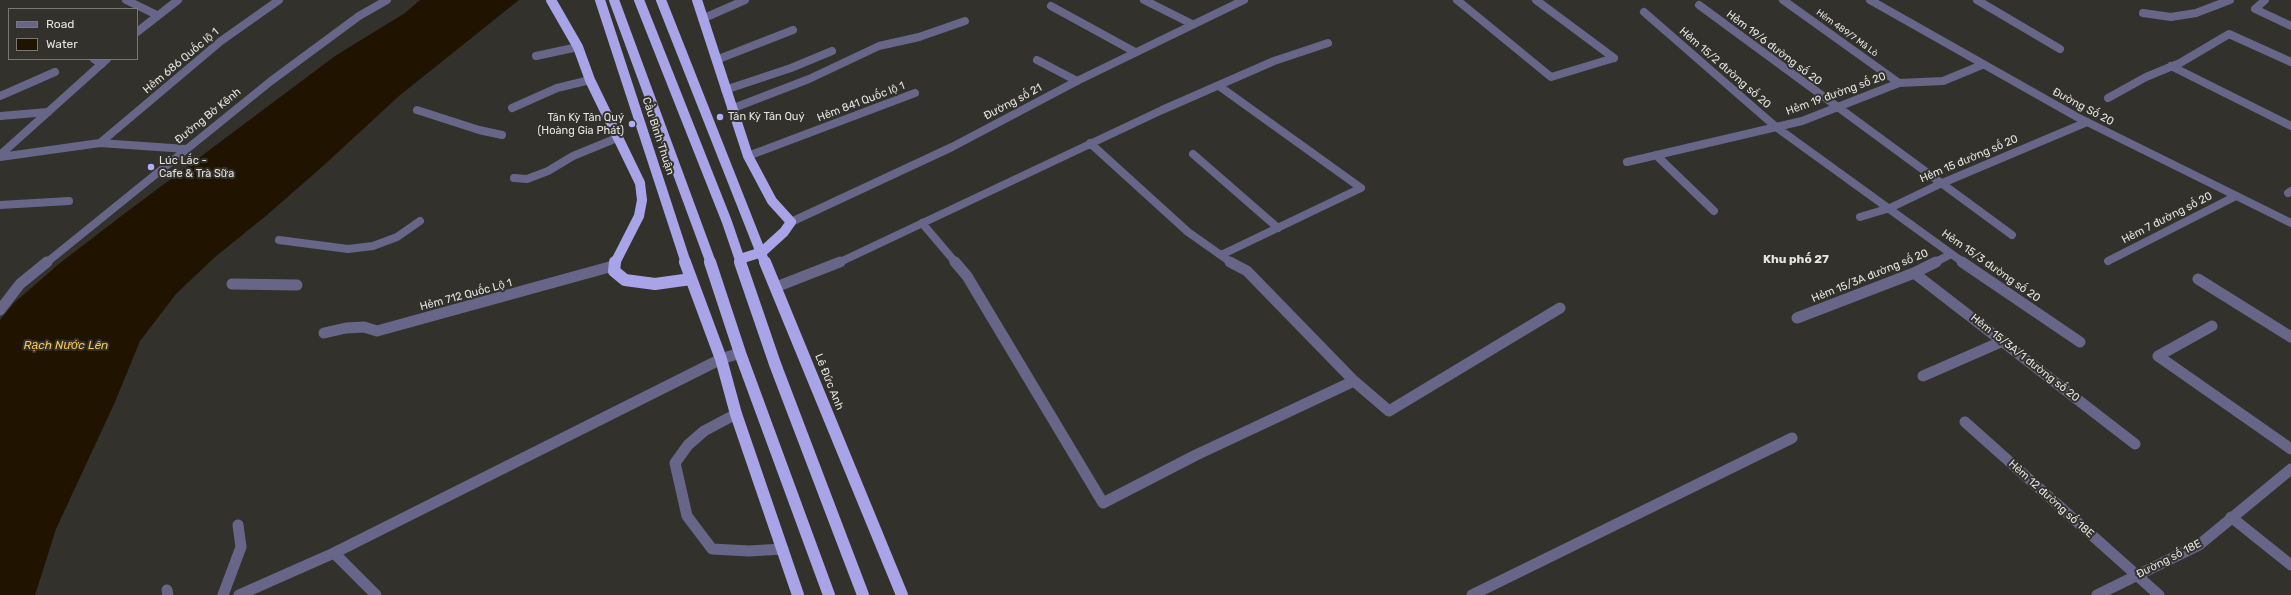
<!DOCTYPE html>
<meta charset="utf-8">
<style>
body{margin:0}
#map{position:relative;width:2291px;height:595px;overflow:hidden;background:#33312c;font-family:Rubik,sans-serif}
canvas{display:block}
.legend{position:absolute;left:8px;top:8px;width:130px;height:52px;box-sizing:border-box;background:#33312c;border:1px solid #7a7874;margin:0;padding:5px 7px;list-style:none;font-size:12px;color:#e4e3e0}
.legend li{display:flex;align-items:center;gap:8px;height:20px}
.legend b{width:20px;border:1px solid #7a7874}
</style>
<div id="map">
<canvas width="2291" height="595"></canvas>
<ul class="legend">
<li><b style="height:5px;background:#686688"></b>Road</li>
<li><b style="height:11px;background:#201400"></b>Water</li>
</ul>
</div>
<script>
const g = document.querySelector('canvas').getContext('2d');
g.lineJoin = 'round';
function fill(path, color) {
  g.fillStyle = color;
  g.fill(path, 'evenodd');
}
function poly(rows) {
  const path = new Path2D();
  for (const r of rows) {
    path.moveTo(r[0], r[1]);
    for (let i = 2; i < r.length; i += 2) path.lineTo(r[i], r[i + 1]);
  }
  return path;
}
function trace(path, color, width, dash) {
  g.strokeStyle = color;
  g.lineWidth = width;
  g.lineCap = dash ? 'butt' : 'round';
  g.setLineDash(dash || []);
  g.stroke(path);
}
function drawText(font, color, halo, rows, align = 'center') {
  g.font = font + ' Rubik,sans-serif';
  g.lineWidth = 4;
  g.setLineDash([]);
  g.textBaseline = 'middle';
  g.strokeStyle = halo;
  g.fillStyle = color;
  for (const [text, x, y, turn = 0] of rows) {
    g.save();
    g.translate(x, y);
    g.rotate((+turn || 0) * Math.PI / 180);
    g.textAlign = isNaN(turn) ? turn : align;
    if (halo) g.strokeText(text, 0, 0);
    g.fillText(text, 0, 0);
    g.restore();
  }
}
const water = poly([
 [420,0,519,0,399,96,323,166,267,215,215,257,176,294,140,341,115,402,56,529,35,595,0,595,0,320,14,303,60,263,120,217,335,56,405,13]
]);
const serviceFar1 = poly([
 [1144,0,1192,24],
 [1457,0,1551,77,1614,58],
 [1536,0,1614,58],
 [1783,0,1899,83],
 [1977,0,2060,49],
 [2265,0,2255,9,2291,26],
 [1699,5,2012,235],
 [1051,6,1135,52],
 [1644,12,1776,127,1964,263],
 [2143,13,2171,17,2196,13,2230,0],
 [702,19,745,0],
 [536,56,578,47],
 [94,59,102,64],
 [716,60,793,30],
 [1037,60,1077,81],
 [2171,66,2291,126],
 [1219,86,1361,188,1221,255],
 [725,90,791,68,832,51],
 [0,96,55,72],
 [2108,98,2146,77,2180,63,2229,34,2291,62],
 [731,109,809,79,879,46,919,37,965,21],
 [417,110,479,130,502,135],
 [1090,143,1188,232,1232,263],
 [1193,154,1278,228],
 [1656,155,1714,211],
 [748,156,915,93],
 [1627,162,1802,121,1899,83,1943,81,1982,65],
 [514,178,527,179,548,171,573,156,617,138],
 [2288,193,2291,191],
 [0,205,69,201],
 [1860,217,1890,208,1940,184,2087,122],
 [922,223,956,263],
 [279,240,348,249,373,246,397,237,420,221],
 [2108,261,2236,196],
 [838,263,1162,110,1274,61,1328,43],
 [1934,263,1951,254]
]);
const service = poly([
 [955,262,967,276,1103,503,1196,455,1354,381],
 [1230,262,1247,271,1354,381,1389,411,1560,308],
 [1962,262,2080,342],
 [1914,273,2135,444],
 [2198,279,2291,337],
 [232,284,297,285],
 [776,287,840,262],
 [1797,318,1914,273,1936,262],
 [2212,326,2158,356,2291,449],
 [324,333,346,328,364,327,377,331,613,266],
 [1923,376,2003,341],
 [736,414,704,431,688,445,675,463,687,516,712,549,749,551,783,549],
 [1965,422,2159,595],
 [2231,517,2291,565],
 [334,553,376,595],
 [167,590,168,595],
 [223,595,241,547,238,525],
 [1472,595,1792,438]
]);
const minorFar1 = poly([
 [126,0,157,15],
 [1870,0,2077,117,2291,223],
 [137,32,178,0],
 [512,108,557,88,590,80],
 [0,116,48,112],
 [100,143,221,41,279,0],
 [0,155,107,59],
 [0,157,100,143,186,149],
 [791,222,952,147,1077,81,1244,0],
 [46,263,271,81,359,16,387,0]
]);
const minor = poly([
 [0,310,20,284,47,262],
 [239,595,334,553,721,359,740,353],
 [2097,595,2199,545,2291,469]
]);
const trunkFar1 = poly([
 [551,0,578,47,590,80,640,183,642,200,639,216,615,263],
 [600,0,686,263],
 [614,0,711,263],
 [639,0,727,222,741,263],
 [661,0,765,263],
 [697,0,748,156,772,201,791,222,784,232,762,252,740,259]
]);
const trunk = poly([
 [615,262,614,271,625,280,655,284,691,279],
 [685,262,721,359,736,414,798,595],
 [710,262,740,353,829,595],
 [740,262,775,364,863,595],
 [765,262,902,595]
]);
const markers = [
 [720,117,4,"#b2adf9"],
 [632,124,4,"#b2adf9"],
 [151,167,4,"#b2adf9"]
];
const farStreetnames = [
 ["Hẻm 489/7 Mã Lò",1847,33,36]
];
const streetNames = [
 ["Hẻm 19/6 đường số 20",1774,48,37],
 ["Hẻm 686 Quốc lộ 1",181,61,-40],
 ["Hẻm 15/2 đường số 20",1725,68,41],
 ["Hẻm 19 đường số 20",1836,94,-20],
 ["Hẻm 841 Quốc lộ 1",861,102,-21],
 ["Đường số 21",1013,102,-28],
 ["Đường Số 20",2083,107,28],
 ["Đường Bờ Kênh",208,116,-39],
 ["Cầu Bình Thuận",658,136,72],
 ["Hẻm 15 đường số 20",1969,159,-23],
 ["Hẻm 7 đường số 20",2167,218,-27],
 ["Hẻm 15/3 đường số 20",1991,266,35],
 ["Hẻm 15/3A đường số 20",1870,276,-22],
 ["Hẻm 712 Quốc Lộ 1",466,295,-15],
 ["Hẻm 15/3A/1 đường số 20",2025,358,38],
 ["Lê Đức Anh",829,382,68],
 ["Hẻm 12 đường số 18E",2051,499,42],
 ["Đường số 18E",2169,559,-27]
];
const poiNames = [
 ["Tân Kỳ Tân Quý",728,117],
 ["Tân Kỳ Tân Quý",624,118,"right"],
 ["(Hoàng Gia Phát)",624,131,"right"],
 ["Lúc Lắc -",159,161],
 ["Cafe & Trà Sữa",159,174]
];
const neighbourhoodNames = [
 ["Khu phố 27",1796,260]
];
const waterNames = [
 ["Rạch Nước Lên",66,346]
];
fill(water, '#201400');
trace(serviceFar1, '#686688', 8);
trace(service, '#686688', 11);
trace(minorFar1, '#686688', 8);
trace(minor, '#686688', 11);
trace(trunkFar1, '#a9a4e8', 10);
trace(trunk, '#a9a4e8', 12);
for (const [x, y, r, color] of markers) {
  const dot = new Path2D();
  dot.arc(x, y, r, 0, 2 * Math.PI);
  g.fillStyle = color;
  g.fill(dot);
  trace(dot, '#33312c', 1.5);
}
drawText('9px', '#e4e3e0', '#33312c', farStreetnames);
drawText('11px', '#e4e3e0', '#33312c', streetNames);
drawText('11px', '#e4e3e0', '#33312c', poiNames, 'left');
drawText('bold 12px', '#e4e3e0', '#33312c', neighbourhoodNames);
drawText('italic 12px', '#fbc64d', '#33312c', waterNames);
</script>
